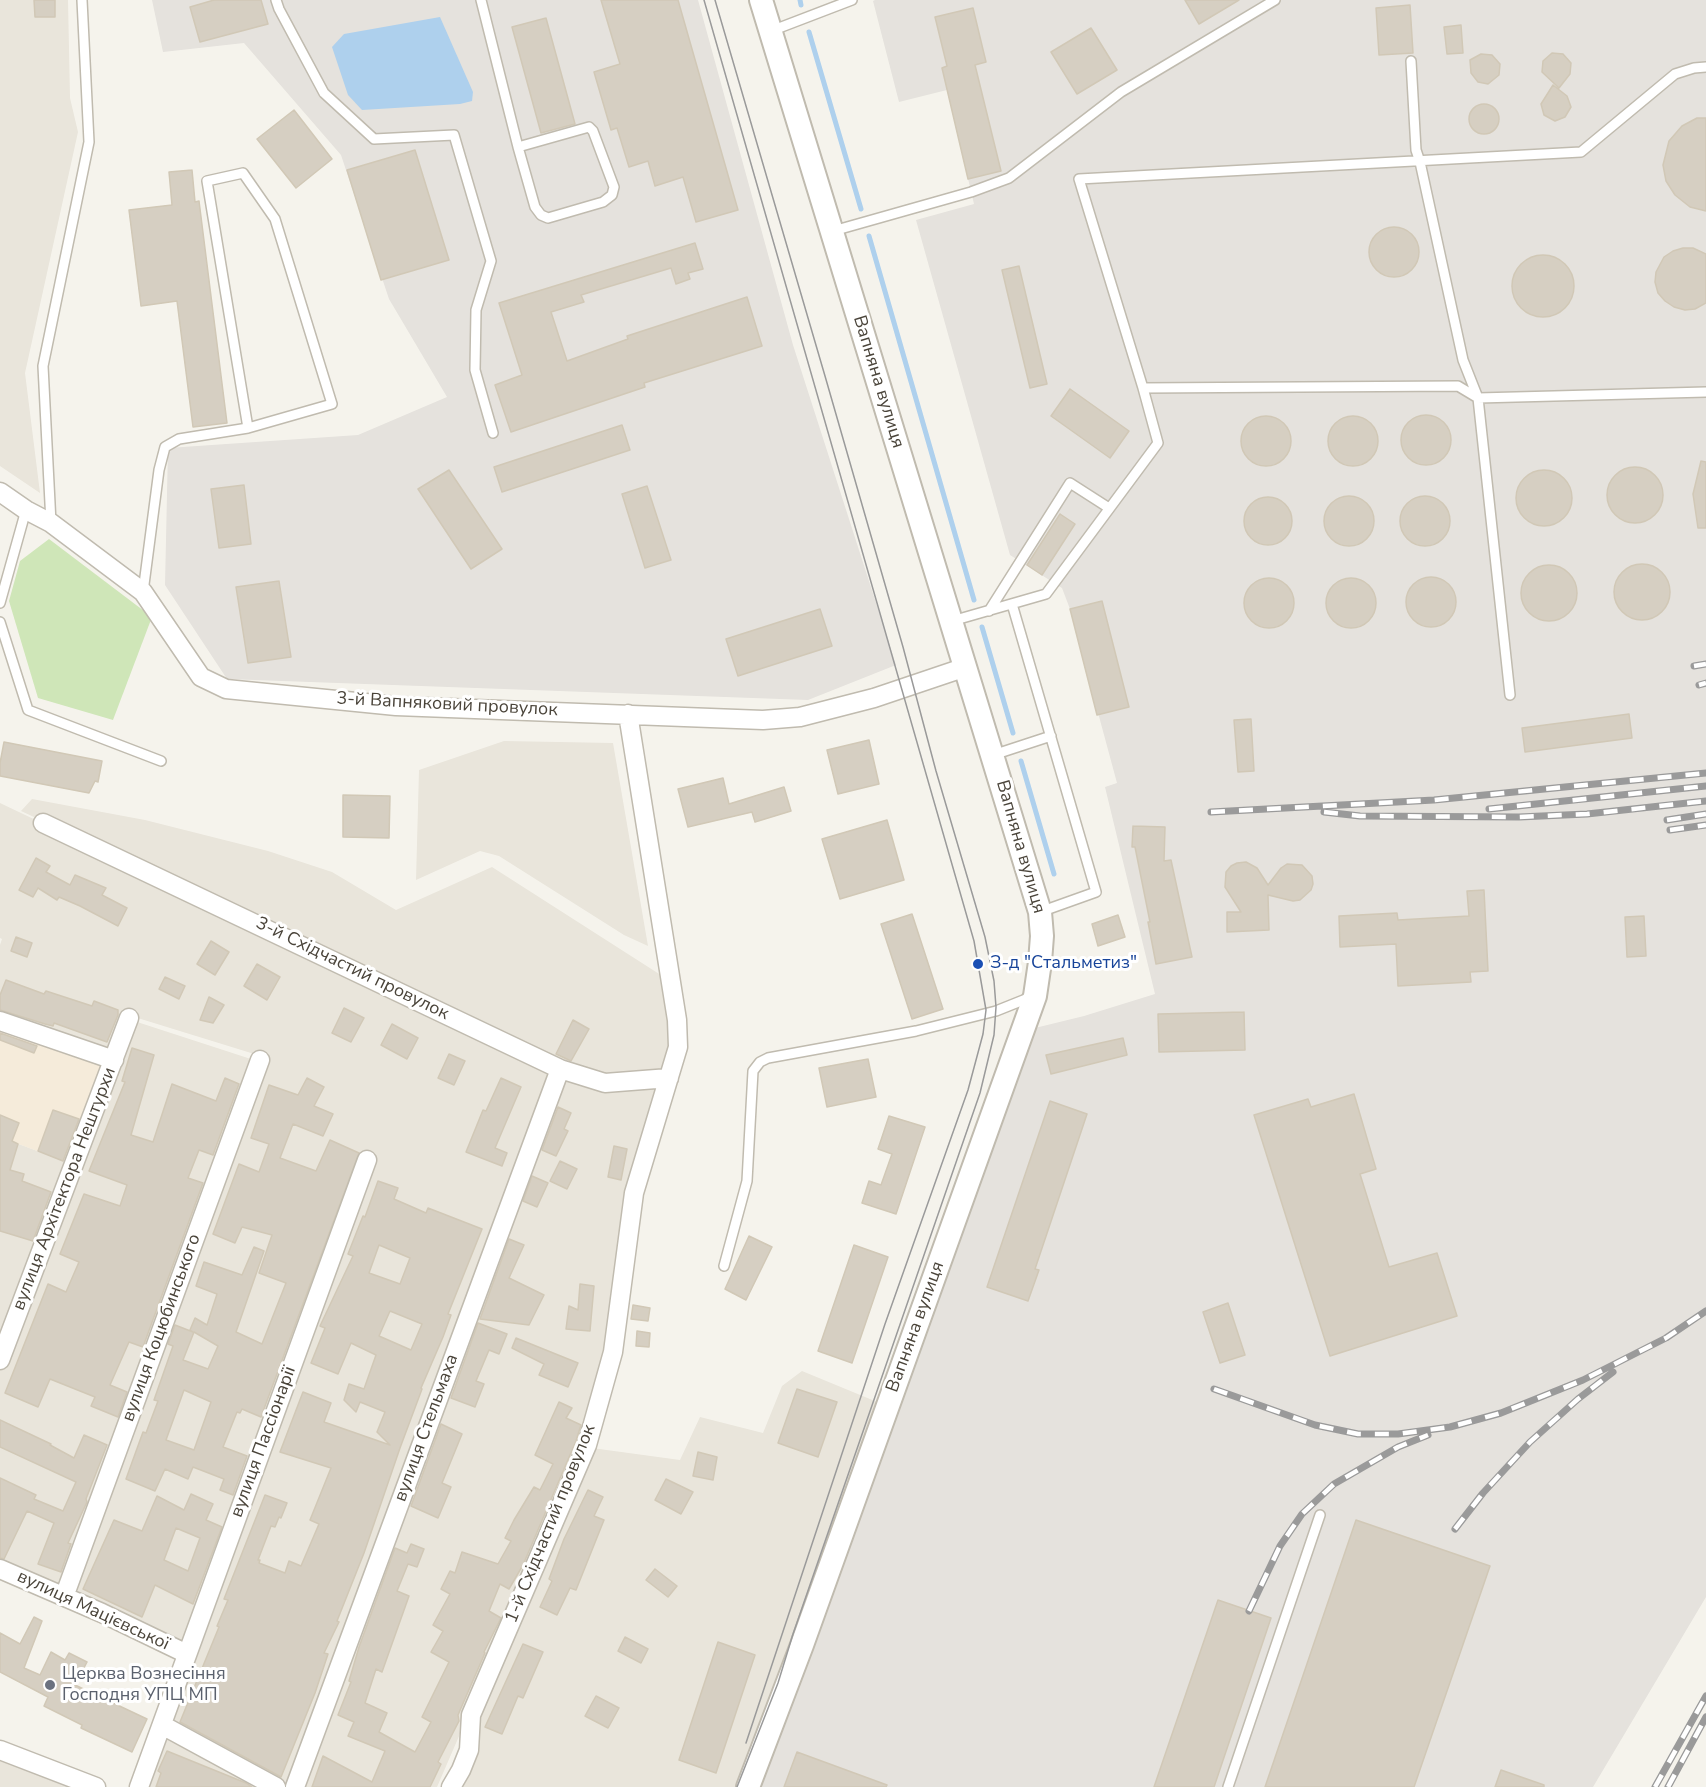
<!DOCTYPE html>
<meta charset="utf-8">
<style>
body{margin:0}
canvas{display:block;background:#f5f3ec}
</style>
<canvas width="1706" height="1787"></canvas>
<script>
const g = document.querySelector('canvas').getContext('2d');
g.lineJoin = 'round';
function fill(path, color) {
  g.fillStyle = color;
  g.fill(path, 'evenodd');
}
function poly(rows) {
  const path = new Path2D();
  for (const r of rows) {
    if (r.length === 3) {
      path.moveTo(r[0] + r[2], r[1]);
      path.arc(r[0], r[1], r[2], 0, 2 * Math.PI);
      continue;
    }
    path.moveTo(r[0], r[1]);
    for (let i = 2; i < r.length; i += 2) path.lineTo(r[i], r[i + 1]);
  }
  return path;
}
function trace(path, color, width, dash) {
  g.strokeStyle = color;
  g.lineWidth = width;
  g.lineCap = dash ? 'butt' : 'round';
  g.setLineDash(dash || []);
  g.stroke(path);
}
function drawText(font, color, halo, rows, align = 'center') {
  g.font = font + ' "Nunito Sans",sans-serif';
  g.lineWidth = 6;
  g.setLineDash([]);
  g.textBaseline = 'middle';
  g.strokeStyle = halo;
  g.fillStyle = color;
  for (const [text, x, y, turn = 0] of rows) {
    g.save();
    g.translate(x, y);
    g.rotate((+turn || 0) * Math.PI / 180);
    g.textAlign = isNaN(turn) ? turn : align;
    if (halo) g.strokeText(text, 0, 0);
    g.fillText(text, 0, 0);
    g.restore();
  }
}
const residential = poly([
 [0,0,68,0,70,98,78,132,25,373,40,493,0,466],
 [504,741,613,743,648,946,624,935,499,856,480,851,416,880,419,770],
 [32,799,145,820,268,851,332,872,396,910,492,867,667,979,675,1019,668,1077,606,1082,21,811],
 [0,803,558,1069,293,1787,279,1787,164,1723,186,1652,67,1596,264,1057,128,1015,112,1057,0,1016,0,945,2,939,0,938],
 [131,1020,257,1061,64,1594,0,1567,0,1364],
 [561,1070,668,1079,631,1193,611,1351,584,1447,437,1787,297,1787],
 [0,1137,72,1164,0,1357],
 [802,1371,882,1404,737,1787,452,1787,473,1715,592,1448,680,1460,700,1417,763,1433,782,1386],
 [163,1726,272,1787,141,1787],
 [0,1752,93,1787,0,1787]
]);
const commercial = poly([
 [0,1021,111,1063,72,1164,0,1137]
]);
const industrial = poly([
 [152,0,698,0,793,345,896,665,808,700,227,679,165,585,168,448,358,435,447,397,389,299,341,155,244,43,163,52],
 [875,0,1706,0,1706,1597,1593,1787,759,1787,1035,1028,1084,1016,1155,994,1105,787,1117,783,1070,609,1062,588,1010,555,916,220,974,204,947,90,899,102,873,1]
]);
const green = poly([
 [49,539,152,617,113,720,38,698,9,601,20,561]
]);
const water = poly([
 [440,17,473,92,472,101,460,104,362,110,348,95,332,47,344,34]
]);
const stream = poly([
 [800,0,801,5],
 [809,32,861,209],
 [869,236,974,600],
 [982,627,1013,733],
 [1021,761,1054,874]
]);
const building = poly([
 [34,0,55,0,55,17,35,17,34,0],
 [214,0,261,0,268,24,200,42,190,7,214,0],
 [601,0,678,0,738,210,696,222,683,177,655,186,648,161,629,167,617,128,611,130,594,72,620,64,601,0],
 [1185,0,1239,0,1199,24,1185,0],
 [1410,5,1413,53,1379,55,1376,8,1410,5],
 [973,8,986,62,975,65,1001,171,968,179,942,68,947,66,935,17,973,8],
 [546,18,575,124,541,133,512,27,546,18],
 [1461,25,1463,53,1447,54,1444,27,1461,25],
 [1091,28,1117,70,1077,94,1051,52,1091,28],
 [1552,53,1563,54,1571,63,1570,74,1559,88,1542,72,1543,61,1552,53],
 [1481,54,1492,55,1500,64,1499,75,1488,84,1478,82,1471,73,1470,60,1481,54],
 [1553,85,1567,96,1571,107,1565,117,1555,121,1544,115,1541,104,1553,85],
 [1484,119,15],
 [294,110,332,159,296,188,257,139,294,110],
 [1697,118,1706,118,1706,211,1690,207,1675,195,1666,181,1663,165,1669,141,1682,126,1697,118],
 [415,150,449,260,381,280,347,170,415,150],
 [192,170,195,202,199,201,227,423,193,427,177,301,141,306,129,210,172,205,169,172,192,170],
 [1394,252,25],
 [695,243,703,269,688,273,690,279,676,284,671,268,581,295,584,302,551,312,567,361,628,339,627,336,747,297,762,346,644,383,645,387,511,432,495,385,522,375,499,303,695,243],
 [1683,248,1693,248,1706,254,1706,303,1695,309,1685,310,1674,307,1665,301,1658,293,1655,282,1656,272,1664,257,1673,251,1683,248],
 [1543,286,31],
 [1019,266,1047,384,1030,388,1002,270,1019,266],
 [1070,389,1129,431,1110,458,1051,416,1070,389],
 [1426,440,25],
 [1266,441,25],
 [1353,441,25],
 [622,425,630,450,502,492,494,467,622,425],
 [1701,461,1706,462,1706,528,1698,528,1693,494,1701,461],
 [1635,495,28],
 [1544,498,28],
 [449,470,502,549,471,569,418,489,449,470],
 [244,485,251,544,219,548,211,489,244,485],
 [647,486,671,560,645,568,622,494,647,486],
 [1349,521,25],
 [1425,521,25],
 [1268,521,24],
 [1060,514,1075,524,1042,575,1027,565,1060,514],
 [1642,592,28],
 [1549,593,28],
 [1431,602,25],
 [1269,603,25],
 [1351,603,25],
 [279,581,291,657,248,663,236,587,279,581],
 [1102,601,1129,707,1097,715,1070,609,1102,601],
 [820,609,832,646,738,676,726,639,820,609],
 [1629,714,1632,738,1525,752,1522,728,1629,714],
 [1251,719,1254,771,1238,772,1234,720,1251,719],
 [869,740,879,784,838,794,827,750,869,740],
 [4,742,102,761,98,782,95,781,89,793,0,776,0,763,4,742],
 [723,778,729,804,784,787,791,811,755,822,752,812,688,827,678,789,723,778],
 [343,795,390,796,389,838,343,837,343,795],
 [887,820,904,880,840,899,822,839,887,820],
 [1133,826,1165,827,1164,861,1171,860,1192,957,1156,964,1148,922,1150,922,1135,847,1132,847,1133,826],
 [36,858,50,866,46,872,70,885,75,875,106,888,102,895,127,908,118,926,80,906,59,897,57,900,38,888,33,897,19,890,36,858],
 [1246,862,1257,868,1268,885,1281,868,1287,864,1302,865,1312,876,1313,884,1311,890,1300,900,1293,901,1268,895,1269,930,1227,932,1227,912,1241,912,1225,887,1226,872,1231,866,1237,863,1246,862],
 [1484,890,1488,971,1470,972,1471,982,1398,986,1396,944,1340,947,1339,916,1397,913,1398,920,1469,916,1467,891,1484,890],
 [912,914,943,1009,912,1019,881,924,912,914],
 [1118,915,1125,937,1098,946,1092,924,1118,915],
 [1644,916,1646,956,1627,957,1625,917,1644,916],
 [16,937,32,943,27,957,11,951,16,937],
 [211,941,229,952,215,975,197,964,211,941],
 [257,964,280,977,267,1000,244,986,257,964],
 [165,977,185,986,179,999,159,989,165,977],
 [6,980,44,994,46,991,92,1006,94,1001,118,1010,118,1015,107,1042,54,1023,53,1026,45,1024,0,1010,0,995,6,980],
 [209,997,224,1005,213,1023,200,1020,209,997],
 [344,1008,364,1018,351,1042,332,1033,344,1008],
 [1244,1012,1245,1050,1159,1052,1158,1014,1244,1012],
 [573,1020,589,1029,571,1061,556,1054,573,1020],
 [392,1024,418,1038,407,1059,381,1045,392,1024],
 [0,1033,37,1046,34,1053,0,1040,0,1033],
 [1123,1038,1127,1055,1051,1074,1046,1055,1123,1038],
 [132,1048,154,1055,131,1135,153,1142,172,1084,216,1101,225,1078,239,1084,213,1155,199,1150,188,1178,203,1183,143,1347,129,1342,110,1385,127,1392,118,1417,91,1406,95,1397,50,1379,38,1407,5,1393,48,1284,66,1292,79,1262,60,1254,84,1194,120,1206,127,1185,89,1171,125,1082,122,1081,132,1048],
 [449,1054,465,1061,454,1085,438,1078,449,1054],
 [868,1059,876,1097,827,1107,819,1068,868,1059],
 [307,1078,324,1087,314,1106,333,1114,323,1136,293,1124,280,1158,316,1171,330,1140,359,1153,261,1417,242,1409,240,1413,237,1412,223,1447,247,1456,233,1495,220,1490,224,1479,193,1467,188,1479,165,1469,155,1491,126,1479,143,1432,146,1433,158,1401,154,1400,173,1346,168,1344,175,1325,193,1332,190,1330,195,1318,207,1325,217,1294,196,1286,204,1262,242,1275,254,1247,264,1251,236,1332,262,1344,286,1283,259,1273,272,1235,242,1227,235,1243,213,1234,239,1164,259,1172,269,1144,251,1138,269,1085,298,1095,307,1078],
 [194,1332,218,1346,208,1369,183,1360,194,1332],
 [184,1390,211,1402,194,1450,166,1440,184,1390],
 [501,1078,521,1087,495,1148,507,1153,502,1166,466,1152,483,1110,486,1111,501,1078],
 [1354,1094,1376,1169,1360,1174,1389,1267,1437,1253,1457,1316,1330,1356,1254,1115,1308,1099,1311,1107,1354,1094],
 [1050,1101,1087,1114,1035,1269,1039,1270,1028,1301,987,1287,1050,1101],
 [558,1107,571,1113,564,1129,568,1131,556,1156,542,1150,558,1107],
 [53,1110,79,1119,63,1161,38,1151,53,1110],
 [0,1115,19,1123,12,1141,18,1144,10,1170,24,1174,22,1181,51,1192,33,1241,0,1231,0,1115],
 [889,1116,925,1127,896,1214,862,1203,869,1181,881,1185,892,1154,878,1149,889,1116],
 [614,1146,627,1149,621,1180,608,1177,614,1146],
 [560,1161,577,1169,567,1189,550,1181,560,1161],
 [532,1176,548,1183,537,1207,523,1201,532,1176],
 [378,1181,398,1188,394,1199,426,1213,428,1208,482,1229,448,1314,451,1315,443,1337,421,1388,422,1389,400,1448,364,1553,337,1621,339,1622,324,1653,328,1654,315,1693,281,1777,180,1722,219,1627,217,1626,228,1600,224,1599,265,1495,287,1503,281,1518,279,1517,275,1527,271,1526,258,1560,260,1560,259,1563,285,1573,289,1561,301,1566,319,1524,310,1520,331,1468,280,1452,303,1392,331,1403,324,1422,390,1445,377,1432,385,1412,360,1402,356,1412,344,1400,349,1384,364,1389,376,1355,351,1343,338,1374,311,1363,325,1328,320,1326,353,1256,348,1254,363,1216,365,1217,378,1181],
 [379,1245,410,1258,400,1284,369,1273,379,1245],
 [390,1311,422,1324,411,1350,379,1336,390,1311],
 [749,1236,772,1247,746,1300,725,1289,749,1236],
 [509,1239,524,1245,509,1278,544,1295,529,1325,480,1319,509,1239],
 [854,1245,888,1257,852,1363,818,1351,854,1245],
 [580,1284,594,1286,590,1331,566,1329,569,1306,578,1310,580,1284],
 [1228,1303,1245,1355,1220,1363,1203,1312,1228,1303],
 [633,1305,650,1308,648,1321,631,1319,633,1305],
 [478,1323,507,1334,499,1354,489,1350,476,1381,484,1384,475,1407,451,1398,478,1323],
 [637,1331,650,1333,649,1347,636,1346,637,1331],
 [516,1338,578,1363,568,1387,539,1375,544,1364,512,1348,516,1338],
 [797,1389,837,1402,818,1457,778,1443,797,1389],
 [559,1402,572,1408,566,1418,581,1425,576,1441,523,1565,509,1589,500,1584,489,1611,501,1618,484,1652,485,1653,458,1715,459,1721,438,1762,441,1764,430,1787,312,1787,323,1756,372,1782,385,1751,348,1736,354,1722,338,1715,351,1682,349,1681,359,1647,395,1548,407,1553,411,1544,424,1549,417,1567,408,1564,397,1591,409,1596,382,1672,376,1669,365,1703,387,1713,379,1732,415,1752,431,1722,422,1717,449,1662,431,1652,443,1631,433,1625,450,1594,441,1589,450,1571,455,1573,462,1552,498,1564,511,1541,505,1538,514,1520,534,1487,540,1490,553,1464,535,1455,559,1402],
 [0,1420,51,1444,50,1445,74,1458,84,1435,107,1445,86,1499,87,1502,68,1543,71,1544,61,1572,38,1564,54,1523,27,1511,4,1559,0,1558,0,1478,36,1495,34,1499,63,1511,76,1482,0,1447,0,1420],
 [441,1424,462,1434,442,1483,451,1487,438,1518,411,1506,441,1424],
 [698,1452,717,1457,713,1480,693,1476,698,1452],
 [666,1479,693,1492,681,1514,655,1500,666,1479],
 [588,1490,603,1497,594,1516,604,1520,576,1590,570,1588,557,1615,540,1607,552,1581,549,1579,564,1539,588,1490],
 [191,1494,213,1504,206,1520,222,1527,193,1604,155,1585,142,1617,83,1589,114,1520,142,1531,157,1496,184,1510,191,1494],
 [176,1528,200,1538,188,1571,164,1560,176,1528],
 [1356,1520,1490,1566,1414,1787,1265,1787,1356,1520],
 [655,1569,677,1586,668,1597,646,1580,655,1569],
 [1218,1600,1271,1618,1214,1787,1154,1787,1218,1600],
 [34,1617,42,1621,24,1668,40,1675,51,1652,65,1660,69,1653,87,1662,75,1685,147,1719,132,1752,81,1728,82,1725,44,1706,48,1697,0,1672,0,1633,20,1644,34,1617],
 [625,1637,648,1649,641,1663,618,1651,625,1637],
 [718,1642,755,1655,716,1773,679,1760,718,1642],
 [523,1644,543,1652,523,1698,518,1696,502,1734,485,1727,523,1644],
 [596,1696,619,1708,608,1728,585,1716,596,1696],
 [167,1751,246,1783,252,1787,156,1787,161,1773,158,1771,167,1751],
 [797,1752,887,1785,886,1787,784,1787,797,1752],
 [1501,1770,1544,1785,1544,1787,1495,1787,1501,1770]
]);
const service = poly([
 [276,0,279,9,324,93,374,139,454,135,491,261,476,310,475,370,493,433],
 [481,0,518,147,535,207,541,215,548,218,603,202,612,195,614,187,593,131,589,127,518,147],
 [771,31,852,0],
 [1411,61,1416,150,1420,162,1463,360,1478,398,1510,695],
 [833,231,971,192,1009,178,1121,92,1275,0],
 [1143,388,1458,386,1478,398,1706,392],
 [51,523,43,366,89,142,82,0],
 [143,592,159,470,165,447,179,439,248,428,332,404,275,219,243,173,207,181,248,428],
 [0,603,26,510],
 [1012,604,1096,892,1040,912],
 [989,611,1070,483,1109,508],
 [952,621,1046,594,1158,443,1143,388,1079,179,1581,152,1675,74,1694,68,1706,67],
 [0,622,28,710,161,761],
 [993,755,1051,736],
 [724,1266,747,1181,753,1071,760,1062,768,1058,916,1031,996,1011,1031,997],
 [1228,1787,1320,1515]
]);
const minor = poly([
 [0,492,26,510,51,523,143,592,201,677,226,689,396,706,763,720,800,717,874,698,966,667],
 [43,823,560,1069,605,1083,669,1078],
 [0,1021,114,1060],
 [0,1360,129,1018],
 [0,1569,102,1613,187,1654],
 [64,1597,260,1060],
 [162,1725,276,1787],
 [0,1750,96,1787],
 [139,1787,367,1160],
 [295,1787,560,1069],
 [451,1787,461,1770,469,1750,471,1715,587,1445,613,1352,634,1193,678,1047,677,1020,628,714]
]);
const tertiary = poly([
 [748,1787,802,1645,1035,996,1040,962,1042,936,1040,912,761,0]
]);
const tram = poly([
 [704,0,974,941,986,1010,983,1034,968,1090,885,1324,746,1743],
 [715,0,825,376,903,647,936,771,985,937,994,981,996,1007,994,1035,980,1093,793,1634,778,1683,737,1787]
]);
const rail = poly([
 [1694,666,1706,664],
 [1699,685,1706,683],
 [1489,809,1706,786],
 [1211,812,1434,800,1706,773],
 [1324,812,1360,816,1519,817,1587,814,1706,801],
 [1667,820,1706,814],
 [1670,830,1706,825],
 [1214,1389,1315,1425,1358,1434,1398,1434,1450,1427,1501,1413,1583,1380,1666,1338,1706,1311],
 [1455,1529,1483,1493,1530,1442,1578,1399,1613,1372],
 [1249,1611,1280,1546,1302,1514,1334,1484,1398,1447,1428,1435],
 [1655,1787,1706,1696],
 [1668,1787,1706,1717]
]);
const markers = [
 [978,964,6,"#1a4fb4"],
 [50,1685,6,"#6b7280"]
];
const streetNames = [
 ["Вапняна вулиця",878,382,73],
 ["3-й Вапняковий провулок",447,705,3],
 ["Вапняна вулиця",1020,847,74],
 ["3-й Східчастий провулок",352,969,26],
 ["вулиця Архітектора Нештурхи",65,1189,-69],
 ["Вапняна вулиця",916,1327,-70],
 ["вулиця Коцюбинського",162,1328,-70],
 ["вулиця Стельмаха",427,1428,-70],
 ["вулиця Пассіонарії",264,1442,-70],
 ["1-й Східчастий провулок",551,1524,-68],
 ["вулиця Мацієвської",93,1611,25]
];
const transitNames = [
 ["З-д \"Стальметиз\"",990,964]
];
const worshipNames = [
 ["Церква Вознесіння",62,1675],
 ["Господня УПЦ МП",62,1696]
];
fill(residential, '#e9e5db');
fill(commercial, '#f5ebda');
fill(industrial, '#e5e2dd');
fill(green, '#cfe6b8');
fill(water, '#aed0ed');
trace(stream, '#aed0ed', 5);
fill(building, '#d6cfc2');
trace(building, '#d1c8b6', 1.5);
trace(service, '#c0bbaf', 12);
trace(minor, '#c0bbaf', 21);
trace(tertiary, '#c0bbaf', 26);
trace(service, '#fff', 9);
trace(minor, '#fff', 18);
trace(tertiary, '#fff', 22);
trace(tram, '#9a9a9a', 1.5);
trace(rail, '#9a9a9a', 7);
trace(rail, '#fff', 4.5, [14]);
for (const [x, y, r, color] of markers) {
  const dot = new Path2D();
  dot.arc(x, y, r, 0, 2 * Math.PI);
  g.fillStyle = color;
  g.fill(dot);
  trace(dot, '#fff', 2);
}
drawText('18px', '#4a443a', '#fff', streetNames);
drawText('18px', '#164399', '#fff', transitNames, 'left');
drawText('18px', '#5b616d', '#fff', worshipNames, 'left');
</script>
